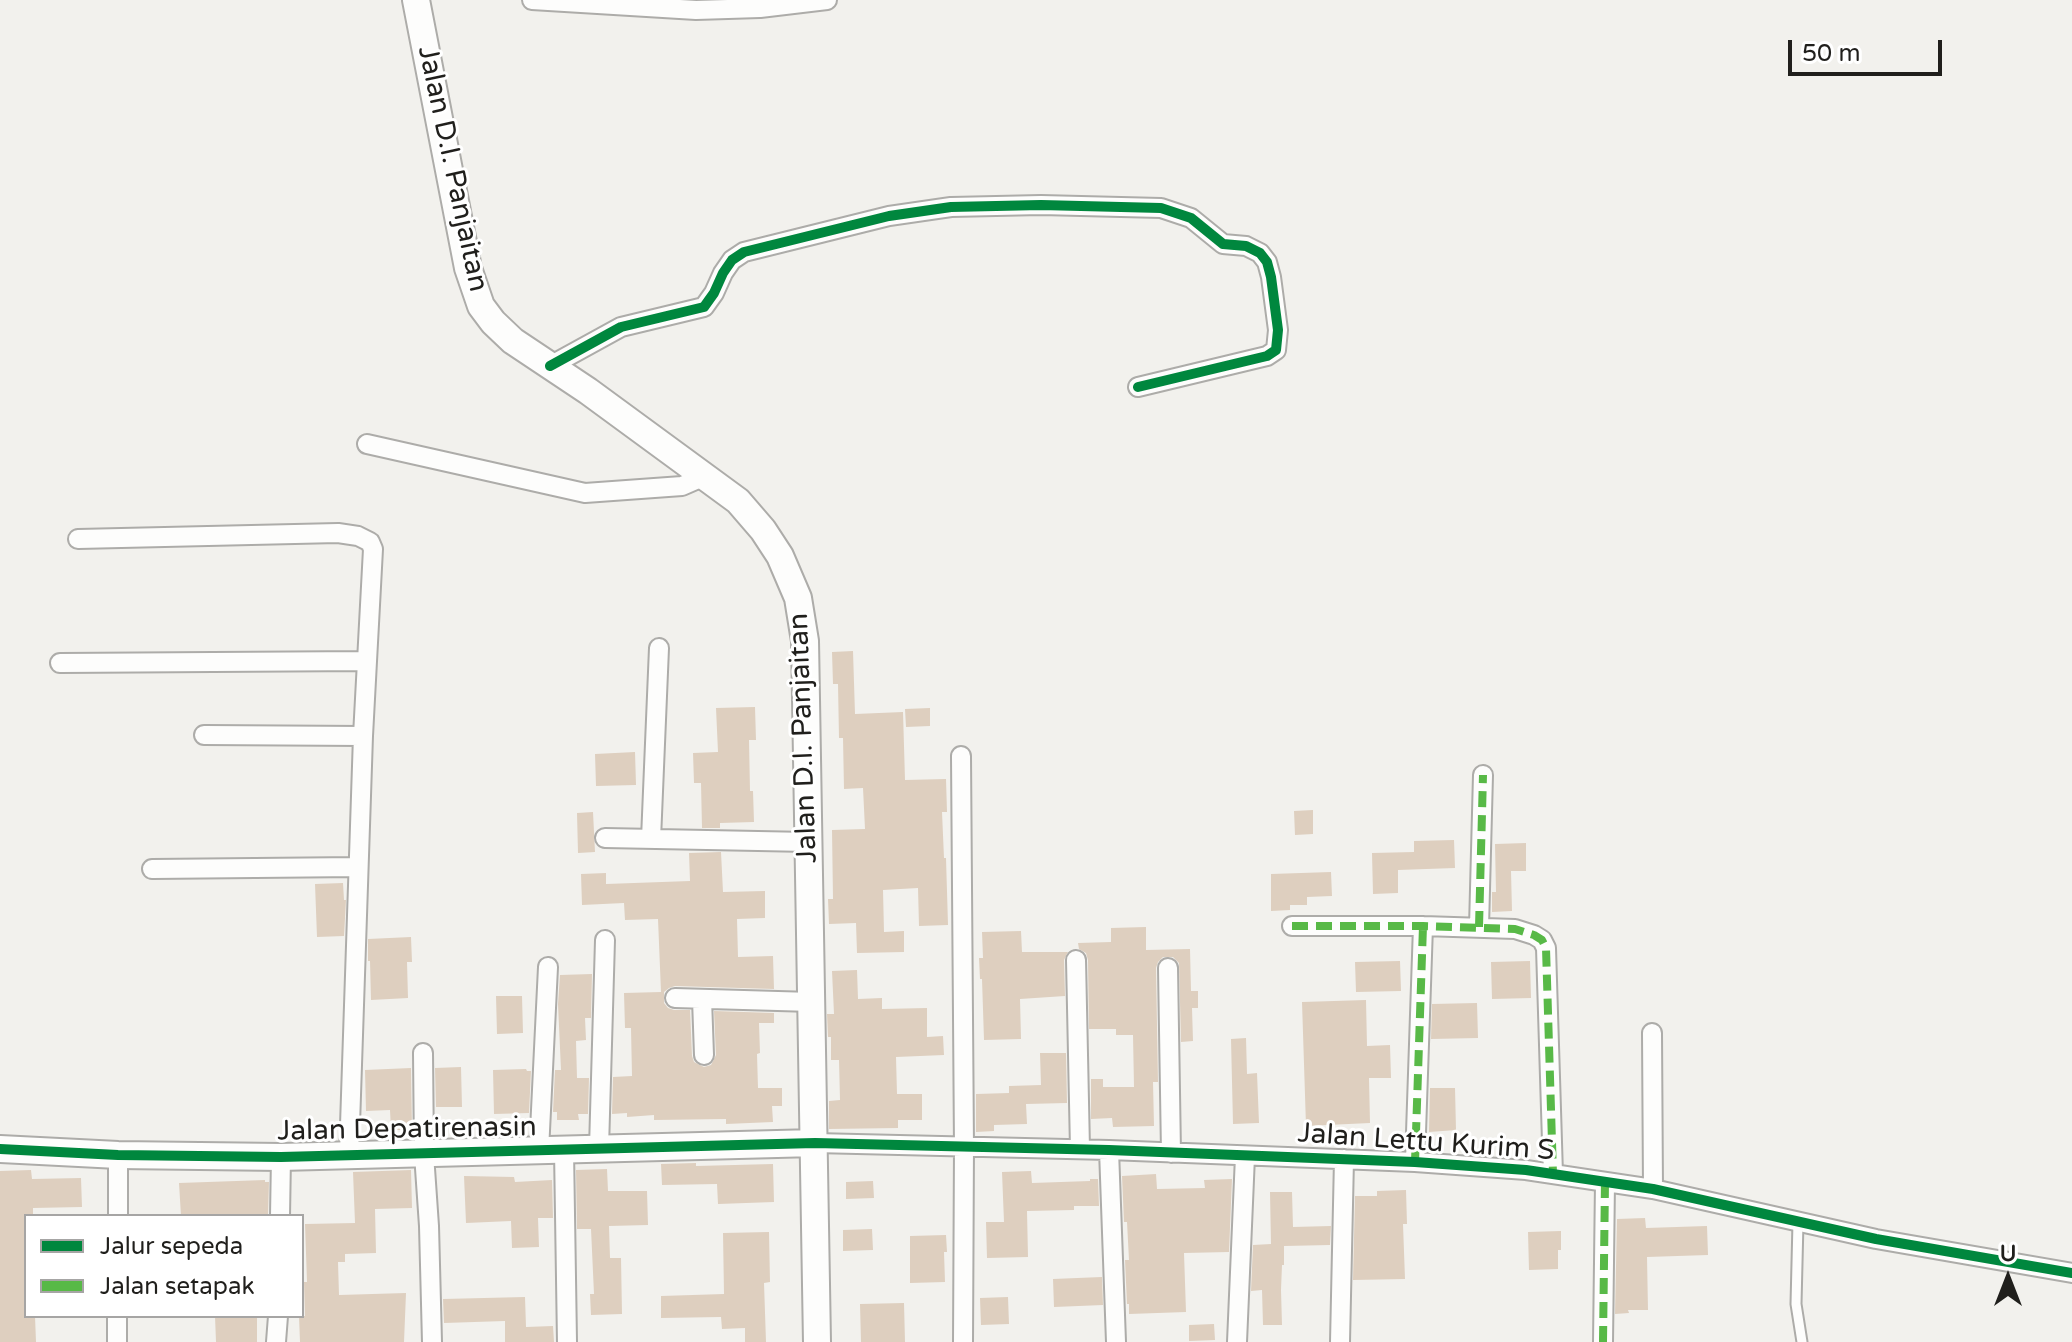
<!DOCTYPE html>
<style>
body{margin:0}
#map{position:relative;width:2072px;height:1342px;overflow:hidden;background:#f2f1ed;font-family:"Varela Round",sans-serif}
canvas{display:block}
.legend{position:absolute;left:24px;top:1214px;width:280px;height:104px;box-sizing:border-box;background:#fff;border:2px solid #a6a5a4;margin:0;padding:10px 14px;list-style:none;font-size:24px;color:#201f1c}
.legend li{display:flex;align-items:center;gap:16px;height:40px}
.legend b{width:40px;border:2px solid #a6a5a4}
.north{position:absolute;left:1968px;top:1238px;width:80px;height:80px;-webkit-text-stroke:6px #fff;paint-order:stroke;rotate:0deg;font-size:22px;font-weight:700;line-height:32px;text-align:center;color:#201f1c}
.north::after{content:'';display:block;margin:auto;width:28px;height:36px;background:#201f1c;clip-path:polygon(50% 0,100% 100%,50% 72%,0 100%)}
.scale{position:absolute;left:1788px;top:40px;width:154px;height:36px;box-sizing:border-box;border:4px solid #201f1c;border-top:0;padding-left:10px;font-size:24px;line-height:28px;white-space:nowrap;color:#201f1c;-webkit-text-stroke:6px #fff;paint-order:stroke}
</style>
<div id="map">
<canvas width="2072" height="1342"></canvas>
<ul class="legend">
<li><b style="height:10px;background:#00873e"></b>Jalur sepeda</li>
<li><b style="height:10px;background:#58b947"></b>Jalan setapak</li>
</ul>
<div class="north">U</div>
<div class="scale">50 m</div>
</div>
<script>
const g = document.querySelector('canvas').getContext('2d');
g.lineJoin = 'round';
function fill(path, color) {
  g.fillStyle = color;
  g.fill(path, 'evenodd');
}
function poly(rows) {
  const path = new Path2D();
  for (const r of rows) {
    path.moveTo(r[0], r[1]);
    for (let i = 2; i < r.length; i += 2) path.lineTo(r[i], r[i + 1]);
  }
  return path;
}
function trace(path, color, width, dash) {
  g.strokeStyle = color;
  g.lineWidth = width;
  g.lineCap = dash ? 'butt' : 'round';
  g.setLineDash(dash || []);
  g.stroke(path);
}
function drawText(font, color, halo, rows, align = 'center') {
  g.font = font + ' "Varela Round",sans-serif';
  g.lineWidth = 6;
  g.setLineDash([]);
  g.textBaseline = 'middle';
  g.strokeStyle = halo;
  g.fillStyle = color;
  for (const [text, x, y, turn = 0] of rows) {
    g.save();
    g.translate(x, y);
    g.rotate((+turn || 0) * Math.PI / 180);
    g.textAlign = isNaN(turn) ? turn : align;
    if (halo) g.strokeText(text, 0, 0);
    g.fillText(text, 0, 0);
    g.restore();
  }
}
const building = poly([
 [853,651,855,714,903,712,905,780,946,779,947,812,942,812,944,858,946,858,948,925,919,926,918,888,883,890,884,932,904,931,904,952,857,953,856,923,829,924,828,899,833,899,832,830,865,829,863,788,844,789,843,738,839,738,838,684,833,684,832,652],
 [755,707,756,740,749,740,750,791,753,791,754,822,720,823,720,828,702,828,701,783,694,783,693,753,718,752,716,708],
 [930,708,930,726,906,727,905,709],
 [635,752,636,785,596,786,595,754],
 [1313,810,1313,834,1295,835,1294,811],
 [593,812,595,852,578,853,577,813],
 [1454,840,1455,868,1398,870,1398,893,1373,894,1372,853,1414,852,1414,841],
 [1526,843,1526,871,1511,871,1512,911,1492,912,1492,892,1496,892,1495,844],
 [721,852,723,892,765,891,765,918,737,919,738,957,773,956,774,989,675,986,669,988,664,992,664,1003,668,1008,674,1010,690,1010,692,1056,694,1062,704,1067,711,1065,716,1055,714,1011,774,1013,774,1023,759,1023,760,1053,757,1054,758,1088,782,1088,782,1106,772,1106,773,1122,726,1124,726,1119,654,1120,654,1115,627,1117,627,1113,612,1114,613,1077,632,1076,631,1028,625,1028,624,993,661,992,658,919,625,920,624,903,582,905,581,874,606,873,606,884,690,881,689,853],
 [1331,872,1332,896,1307,897,1307,905,1290,905,1290,910,1271,911,1271,874],
 [343,883,344,900,346,900,344,936,317,937,315,884],
 [1146,927,1146,950,1190,949,1191,991,1198,991,1198,1008,1192,1008,1193,1041,1181,1042,1179,963,1173,957,1163,957,1158,962,1156,968,1158,1082,1153,1082,1154,1126,1113,1127,1112,1118,1091,1119,1091,1079,1103,1079,1103,1087,1134,1087,1133,1035,1116,1035,1116,1029,1089,1029,1088,960,1086,953,1079,949,1078,943,1111,942,1111,928],
 [1021,931,1022,952,1068,952,1064,960,1065,996,1020,999,1021,1039,984,1040,982,979,980,979,979,958,983,958,982,932],
 [411,937,412,962,407,962,408,998,371,1000,370,961,368,961,368,939],
 [1400,961,1401,991,1356,992,1355,962],
 [1530,961,1531,998,1492,999,1491,962],
 [857,970,858,999,882,998,882,1009,927,1008,927,1037,943,1036,944,1055,896,1057,897,1094,922,1094,922,1120,898,1120,898,1128,829,1129,829,1101,840,1100,839,1060,831,1060,831,1037,828,1037,827,1014,834,1014,832,971],
 [592,974,591,1018,585,1018,586,1040,576,1041,577,1078,589,1078,588,1114,578,1114,579,1120,557,1120,557,1112,553,1112,555,1070,561,1070,558,1004,560,975],
 [496,996,522,996,523,1033,497,1034],
 [1366,1000,1367,1046,1390,1045,1391,1078,1369,1078,1370,1123,1306,1126,1302,1002],
 [1477,1003,1478,1038,1431,1039,1432,1004],
 [1246,1038,1247,1074,1257,1073,1259,1123,1233,1124,1231,1039],
 [1040,1053,1066,1053,1067,1103,1026,1104,1027,1124,994,1125,994,1131,976,1132,976,1094,1009,1093,1009,1086,1041,1085],
 [461,1067,462,1107,436,1107,435,1068],
 [411,1068,412,1130,391,1130,390,1110,366,1111,365,1070],
 [526,1069,527,1071,531,1071,529,1113,494,1114,493,1070],
 [1430,1088,1455,1088,1456,1130,1429,1132],
 [696,1163,696,1166,773,1164,774,1202,718,1204,717,1184,662,1185,661,1164],
 [607,1169,608,1191,647,1191,648,1225,609,1226,610,1258,621,1258,622,1314,591,1315,590,1294,594,1294,591,1229,577,1229,576,1170],
 [31,1170,32,1179,81,1178,82,1207,33,1208,33,1216,26,1216,26,1316,35,1316,36,1342,0,1342,0,1171],
 [411,1170,412,1208,375,1209,376,1253,345,1254,345,1262,338,1262,339,1295,406,1293,404,1342,300,1342,299,1316,305,1316,304,1282,307,1282,305,1224,355,1223,353,1172],
 [1031,1171,1032,1183,1090,1181,1090,1179,1098,1179,1099,1206,1074,1206,1074,1210,1027,1211,1028,1257,987,1258,986,1222,1004,1222,1002,1172],
 [1156,1174,1157,1189,1205,1188,1204,1180,1232,1179,1229,1252,1184,1253,1186,1312,1129,1314,1129,1304,1127,1304,1125,1260,1129,1260,1127,1222,1124,1222,1122,1176],
 [464,1176,514,1177,515,1182,552,1180,553,1218,538,1218,539,1247,512,1248,511,1221,466,1223],
 [265,1180,265,1182,269,1182,268,1214,266,1216,181,1216,179,1183],
 [873,1181,874,1198,846,1199,846,1182],
 [1406,1190,1407,1224,1403,1224,1405,1279,1353,1280,1355,1196,1377,1196,1377,1191],
 [1270,1192,1292,1192,1293,1227,1331,1226,1330,1245,1284,1246,1284,1265,1282,1265,1281,1290,1282,1325,1263,1325,1262,1290,1251,1291,1253,1245,1271,1244],
 [1645,1218,1646,1228,1707,1226,1708,1255,1647,1257,1648,1310,1628,1310,1629,1313,1615,1314,1617,1219],
 [872,1229,873,1250,843,1251,843,1230],
 [1561,1231,1561,1250,1558,1250,1558,1269,1529,1270,1528,1232],
 [769,1232,770,1282,764,1283,766,1342,745,1342,745,1328,722,1329,721,1317,661,1318,661,1296,724,1294,723,1233],
 [946,1235,947,1252,944,1252,945,1282,910,1283,910,1236],
 [1102,1277,1103,1305,1054,1307,1053,1279],
 [525,1297,526,1327,553,1326,554,1342,505,1342,505,1321,444,1323,443,1299],
 [1008,1297,1009,1324,981,1325,980,1298],
 [904,1303,905,1342,861,1342,860,1304],
 [215,1316,257,1316,257,1342,216,1342],
 [1214,1324,1215,1340,1189,1341,1189,1325]
]);
const lane = poly([
 [1798,1222,1796,1304,1802,1342]
]);
const street = poly([
 [532,0,696,10,760,8,827,0],
 [550,366,621,327,704,307,714,293,723,273,732,260,744,252,889,216,951,207,1041,205,1161,208,1191,218,1223,244,1246,246,1260,253,1267,262,1271,277,1278,330,1276,350,1267,356,1138,387],
 [367,444,585,493,682,486,705,476],
 [78,539,338,533,358,536,370,542,373,549,363,736,349,1155],
 [60,663,366,661],
 [204,735,363,736],
 [961,756,964,1147,963,1342],
 [605,838,809,842],
 [651,839,659,648],
 [152,869,358,867],
 [1292,926,1423,926,1515,929,1534,935,1542,940,1546,948,1553,1174],
 [1479,927,1483,775],
 [1076,960,1080,1149],
 [1168,968,1171,1153],
 [675,998,812,1002],
 [702,999,704,1055],
 [1652,1033,1653,1189],
 [423,1053,424,1154,429,1226,432,1342],
 [815,1143,1109,1150,1415,1162,1526,1170,1653,1189,1876,1239,2072,1273],
 [599,1148,605,940],
 [564,1150,567,1342],
 [1109,1150,1116,1342],
 [539,1151,548,967],
 [1415,1162,1423,926],
 [118,1216,118,1155],
 [280,1216,281,1157],
 [117,1342,117,1316],
 [276,1342,278,1316],
 [1237,1342,1245,1156],
 [1340,1342,1344,1159],
 [1603,1342,1605,1182]
]);
const secondary = poly([
 [416,0,468,268,481,306,493,322,513,341,588,391,738,501,763,530,780,556,798,598,805,641,817,1342],
 [0,1149,118,1155,281,1157,815,1143]
]);
const quiet = poly([
 [1292,926,1423,926,1515,929,1534,935,1542,940,1546,948,1553,1174],
 [1479,927,1483,775],
 [1415,1162,1423,926],
 [1603,1342,1605,1182]
]);
const cycleway = poly([
 [550,366,621,327,704,307,714,293,723,273,732,260,744,252,889,216,951,207,1041,205,1161,208,1191,218,1223,244,1246,246,1260,253,1267,262,1271,277,1278,330,1276,350,1267,356,1138,387],
 [0,1149,118,1155,281,1157,815,1143,1109,1150,1415,1162,1526,1170,1653,1189,1876,1239,2072,1273]
]);
const streetNames = [
 ["Jalan D.I. Panjaitan",452,169,78],
 ["Jalan D.I. Panjaitan",804,738,-92],
 ["Jalan Depatirenasin",407,1130,-1],
 ["Jalan Lettu Kurim S",1426,1143,4]
];
fill(building, '#decfbf');
trace(lane, '#adaca9', 13);
trace(street, '#adaca9', 22);
trace(secondary, '#adaca9', 30);
trace(lane, '#fdfdfc', 9);
trace(street, '#fdfdfc', 18);
trace(secondary, '#fdfdfc', 26);
trace(quiet, '#58b947', 8, [16, 8]);
trace(cycleway, '#00873e', 10);
drawText('28px', '#201f1c', '#fff', streetNames);
</script>
